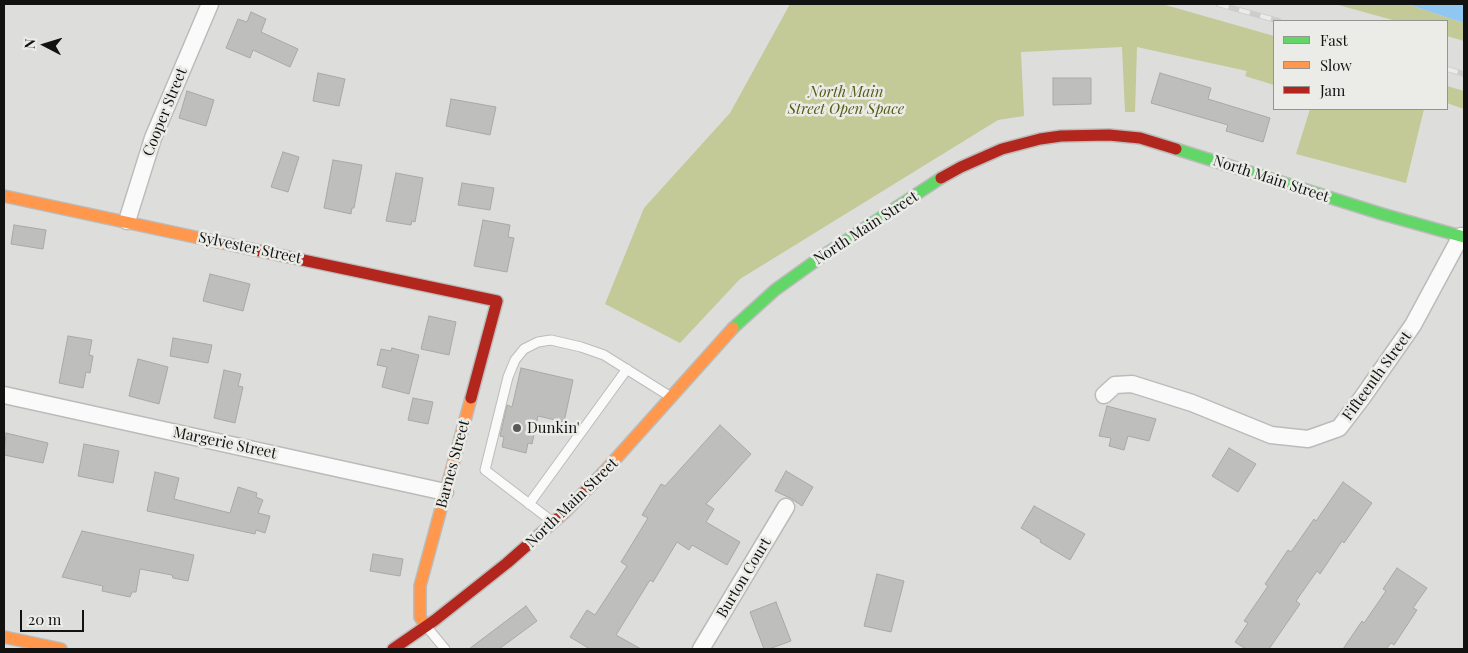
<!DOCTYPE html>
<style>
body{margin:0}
#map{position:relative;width:1468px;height:653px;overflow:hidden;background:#dddedb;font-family:"Playfair Display",serif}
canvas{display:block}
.frame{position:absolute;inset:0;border:5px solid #121311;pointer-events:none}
.legend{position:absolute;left:1273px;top:20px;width:175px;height:90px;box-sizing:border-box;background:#ebece7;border:1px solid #949591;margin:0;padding:6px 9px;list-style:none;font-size:15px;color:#121311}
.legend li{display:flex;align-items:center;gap:10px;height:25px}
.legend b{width:25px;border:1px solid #949591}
.north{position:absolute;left:20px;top:20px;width:50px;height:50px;-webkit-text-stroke:4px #ebece7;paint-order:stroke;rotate:275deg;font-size:14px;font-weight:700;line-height:20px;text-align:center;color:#121311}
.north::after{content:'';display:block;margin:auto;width:18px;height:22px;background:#121311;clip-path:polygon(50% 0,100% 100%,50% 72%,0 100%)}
.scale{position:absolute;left:20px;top:610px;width:64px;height:22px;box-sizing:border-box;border:2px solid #121311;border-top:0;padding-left:6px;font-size:15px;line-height:18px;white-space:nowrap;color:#121311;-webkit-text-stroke:4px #ebece7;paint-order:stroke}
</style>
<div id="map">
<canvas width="1468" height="653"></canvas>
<div class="frame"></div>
<ul class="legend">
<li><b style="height:6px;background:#63d668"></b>Fast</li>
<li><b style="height:6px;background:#ff974d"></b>Slow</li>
<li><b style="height:6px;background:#b3261e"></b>Jam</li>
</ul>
<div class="north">N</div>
<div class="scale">20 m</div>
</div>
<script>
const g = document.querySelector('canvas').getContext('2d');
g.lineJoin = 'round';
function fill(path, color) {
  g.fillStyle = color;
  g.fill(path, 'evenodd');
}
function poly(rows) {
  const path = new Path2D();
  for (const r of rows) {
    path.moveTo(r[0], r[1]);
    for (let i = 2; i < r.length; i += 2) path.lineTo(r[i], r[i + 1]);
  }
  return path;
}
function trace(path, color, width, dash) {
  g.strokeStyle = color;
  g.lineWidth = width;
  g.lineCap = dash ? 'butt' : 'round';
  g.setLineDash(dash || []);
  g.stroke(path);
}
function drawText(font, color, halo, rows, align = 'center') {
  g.font = font + ' "Playfair Display",serif';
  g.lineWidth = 5;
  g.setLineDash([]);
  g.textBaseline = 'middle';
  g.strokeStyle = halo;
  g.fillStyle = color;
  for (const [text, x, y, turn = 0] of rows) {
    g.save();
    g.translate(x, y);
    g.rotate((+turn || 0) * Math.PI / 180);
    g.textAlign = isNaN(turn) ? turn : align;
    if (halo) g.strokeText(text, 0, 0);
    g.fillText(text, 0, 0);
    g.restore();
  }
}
const green = poly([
 [790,4,1162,4,1274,36,1274,85,1245,76,1247,71,1137,47,1135,112,1125,112,1122,47,1021,52,1024,116,998,120,740,279,680,343,605,304,644,208,730,113],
 [1335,4,1407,4,1464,23,1464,41,1447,36,1447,21,1396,21],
 [1447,86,1464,91,1464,109,1447,103],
 [1310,109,1424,109,1406,183,1296,154]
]);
const water = poly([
 [1407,4,1464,4,1464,23]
]);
const building = poly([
 [251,12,266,19,261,32,298,49,290,67,253,50,250,58,226,48,238,19,247,22,251,12],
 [318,73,345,79,339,106,313,101,318,73],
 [1160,73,1211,88,1208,99,1270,118,1263,142,1226,131,1228,125,1151,103,1160,73],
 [1053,78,1091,78,1091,104,1053,105,1053,78],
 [187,91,214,100,206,126,179,118,187,91],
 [451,99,496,107,490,135,446,126,451,99],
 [283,152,299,157,288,192,271,187,283,152],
 [333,160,362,165,354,208,352,208,351,214,324,208,333,160],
 [396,173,423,178,415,222,412,221,411,225,386,221,396,173],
 [462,183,494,188,490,210,458,205,462,183],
 [483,220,510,225,508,237,514,238,507,272,474,266,483,220],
 [14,225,46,230,43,249,11,244,14,225],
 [210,274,250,284,243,311,203,301,210,274],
 [429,316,456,322,449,355,421,349,429,316],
 [68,336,92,340,89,355,93,356,90,373,86,372,83,388,59,383,68,336],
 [173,338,212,345,208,363,170,356,173,338],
 [392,348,419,355,409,394,382,387,387,367,377,365,381,349,391,351,392,348],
 [138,359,168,367,159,404,129,396,138,359],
 [521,368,573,380,564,422,538,416,532,444,528,443,526,453,502,447,504,437,500,436,507,405,512,407,521,368],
 [224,370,241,374,238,386,243,387,235,423,214,418,224,370],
 [413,398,433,402,428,424,408,420,413,398],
 [1107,406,1156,419,1149,441,1128,436,1124,450,1109,446,1111,438,1099,436,1107,406],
 [720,425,751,454,706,504,714,509,706,522,740,542,727,565,692,545,689,550,677,542,653,582,650,580,616,635,641,649,590,649,570,637,587,610,595,615,627,566,621,562,648,518,642,515,661,484,665,486,720,425],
 [6,433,48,443,43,463,4,455,6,433],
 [84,444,119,451,113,483,78,476,84,444],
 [1229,448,1256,464,1238,492,1212,476,1229,448],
 [786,471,813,487,802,506,792,499,775,491,786,471],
 [155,472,179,478,174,499,230,513,238,487,257,493,256,497,263,500,258,513,270,516,265,533,256,530,255,534,147,511,155,472],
 [1343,482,1372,503,1344,543,1342,541,1320,574,1317,571,1296,601,1300,604,1269,649,1246,649,1235,642,1248,623,1244,621,1268,586,1265,584,1288,550,1291,552,1314,519,1316,521,1343,482],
 [1034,506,1085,534,1070,560,1040,542,1041,540,1021,528,1034,506],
 [82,531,194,555,188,581,173,578,172,575,140,569,136,592,132,592,130,597,102,591,103,586,62,577,82,531],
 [373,554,403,559,400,576,370,571,373,554],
 [1397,568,1427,588,1413,608,1417,610,1394,645,1391,643,1386,649,1343,649,1362,621,1364,623,1386,591,1383,589,1397,568],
 [877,574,904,581,891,632,864,626,877,574],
 [776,602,791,641,769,649,764,649,750,612,776,602],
 [526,606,537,621,499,649,469,649,526,606]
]);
const lane = poly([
 [529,504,627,369],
 [553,522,485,470,508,377,515,360,524,349,538,342,551,340,581,347,604,355,671,397],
 [426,626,445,649]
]);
const street = poly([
 [127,221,153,138,210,4],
 [4,395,445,492],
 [1104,395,1115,385,1132,384,1192,403,1271,435,1308,439,1339,428,1362,398,1413,325,1461,236],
 [701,649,786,507]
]);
const fast = poly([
 [1176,149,1382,214,1464,237],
 [733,328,775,290,821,257,941,178]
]);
const slow = poly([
 [4,196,260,251],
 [603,473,733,328],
 [426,626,420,617,420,586,471,398],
 [4,637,61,649]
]);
const jam = poly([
 [941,178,961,167,1002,149,1040,139,1061,136,1109,135,1140,138,1176,149],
 [260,251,497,301,471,398],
 [393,649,435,620,507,563,564,513,603,473]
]);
const rail = poly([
 [1218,4,1279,21],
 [1447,69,1464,74]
]);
const markers = [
 [517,428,5,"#595a58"]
];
const parkNames = [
 ["North Main",846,92],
 ["Street Open Space",846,109]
];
const streetNames = [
 ["Cooper Street",165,112,-68],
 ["North Main Street",1271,179,18],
 ["North Main Street",866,228,-33],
 ["Sylvester Street",250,248,12],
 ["Fifteenth Street",1377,376,-54],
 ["Margerie Street",225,443,12],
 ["Barnes Street",453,464,-75],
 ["North Main Street",572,503,-44],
 ["Burton Court",744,578,-59]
];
const poiNames = [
 ["Dunkin'",527,428]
];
fill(green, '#c3c997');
fill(water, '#8fc6f2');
fill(building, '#bebebc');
trace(building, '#a8a9a6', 1);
trace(lane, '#bbbcba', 11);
trace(street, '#bbbcba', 19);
trace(fast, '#bbbcba', 14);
trace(slow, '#bbbcba', 14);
trace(jam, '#bbbcba', 14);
trace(lane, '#fafafa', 9);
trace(street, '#fafafa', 16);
trace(fast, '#63d668', 11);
trace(slow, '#ff974d', 11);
trace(jam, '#b3261e', 11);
trace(rail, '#cdcdcd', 5.5);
trace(rail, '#ebece7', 4, [11]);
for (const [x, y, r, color] of markers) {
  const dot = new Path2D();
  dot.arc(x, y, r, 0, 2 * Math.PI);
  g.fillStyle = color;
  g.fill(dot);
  trace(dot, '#ebece7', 2);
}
drawText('italic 15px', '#575c15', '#ebece7', parkNames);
drawText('15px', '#121311', '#ebece7', streetNames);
drawText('15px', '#121311', '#ebece7', poiNames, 'left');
</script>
